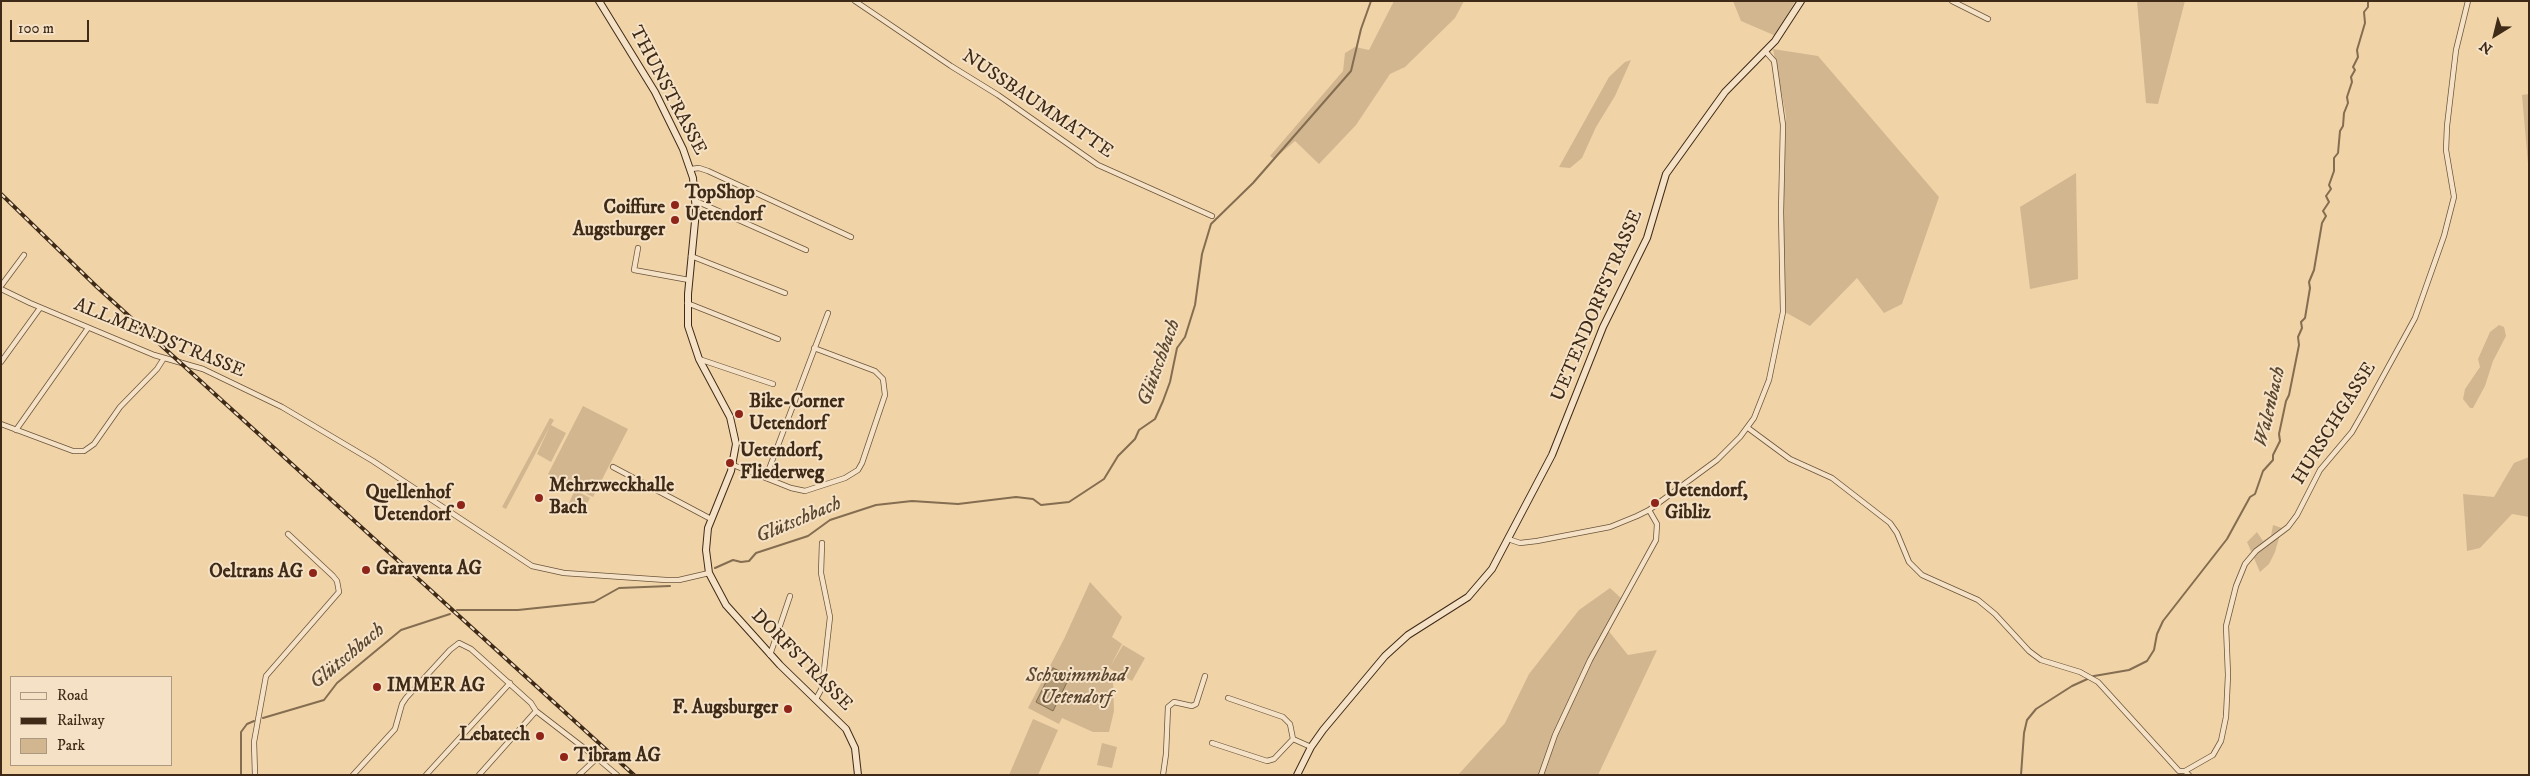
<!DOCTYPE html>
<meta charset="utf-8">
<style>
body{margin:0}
#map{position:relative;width:2530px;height:776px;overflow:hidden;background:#f0d3a7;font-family:"IM FELL DW Pica",serif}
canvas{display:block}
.frame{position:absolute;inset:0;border:2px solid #3e2a17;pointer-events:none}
.legend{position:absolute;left:10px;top:676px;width:162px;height:90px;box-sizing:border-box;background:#f5e2c6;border:1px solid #ac9880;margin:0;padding:6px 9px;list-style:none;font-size:15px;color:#3e2a17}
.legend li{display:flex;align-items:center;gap:10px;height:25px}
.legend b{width:25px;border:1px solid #ac9880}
.north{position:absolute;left:2470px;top:10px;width:50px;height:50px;-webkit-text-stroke:4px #f5e2c6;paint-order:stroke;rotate:216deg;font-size:14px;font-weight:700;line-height:20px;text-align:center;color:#3e2a17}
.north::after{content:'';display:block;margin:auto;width:18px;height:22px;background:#3e2a17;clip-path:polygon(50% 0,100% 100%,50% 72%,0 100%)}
.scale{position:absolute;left:10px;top:20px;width:79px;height:22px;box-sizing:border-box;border:2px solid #3e2a17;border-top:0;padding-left:6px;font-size:15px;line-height:18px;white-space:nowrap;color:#3e2a17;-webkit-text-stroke:4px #f5e2c6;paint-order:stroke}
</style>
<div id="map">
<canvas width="2530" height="776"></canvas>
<div class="frame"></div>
<ul class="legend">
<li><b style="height:6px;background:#f5e2c6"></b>Road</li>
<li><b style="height:6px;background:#3e2a17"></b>Railway</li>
<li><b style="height:14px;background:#d2b68f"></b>Park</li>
</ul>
<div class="north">N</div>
<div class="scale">100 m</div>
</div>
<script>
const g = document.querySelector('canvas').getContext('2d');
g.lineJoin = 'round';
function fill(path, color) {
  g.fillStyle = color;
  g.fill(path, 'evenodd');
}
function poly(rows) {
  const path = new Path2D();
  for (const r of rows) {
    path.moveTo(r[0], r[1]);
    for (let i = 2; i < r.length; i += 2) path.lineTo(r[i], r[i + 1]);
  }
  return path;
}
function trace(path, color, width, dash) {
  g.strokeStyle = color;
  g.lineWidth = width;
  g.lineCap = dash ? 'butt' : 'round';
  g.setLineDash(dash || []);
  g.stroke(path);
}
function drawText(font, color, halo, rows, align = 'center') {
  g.font = font + ' "IM FELL DW Pica",serif';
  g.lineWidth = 4;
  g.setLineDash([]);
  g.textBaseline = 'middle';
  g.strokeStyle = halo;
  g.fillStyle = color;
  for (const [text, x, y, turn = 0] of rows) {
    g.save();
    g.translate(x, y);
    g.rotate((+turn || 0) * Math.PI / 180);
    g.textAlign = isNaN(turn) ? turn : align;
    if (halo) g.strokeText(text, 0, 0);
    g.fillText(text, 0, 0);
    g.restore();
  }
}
const green = poly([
 [1394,1,1464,1,1455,18,1405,67,1390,74,1356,125,1319,164,1295,141,1274,159,1270,156,1343,71,1345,53,1355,47,1369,50],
 [1733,1,1795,1,1776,36,1741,21],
 [2137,1,2185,1,2158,104,2146,103],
 [1773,49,1818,56,1939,197,1902,304,1884,313,1857,278,1810,326,1785,312,1783,230,1786,116],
 [1631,60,1615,96,1596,127,1582,158,1570,168,1559,167,1609,77,1625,62],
 [2529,94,2529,175,2522,95],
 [2076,173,2078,279,2030,289,2020,207],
 [2499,325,2504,327,2506,336,2493,361,2485,386,2473,408,2470,408,2463,399,2465,389,2480,367,2478,359,2490,332],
 [583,406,628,429,593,497,548,474],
 [550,418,554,420,551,425,566,433,551,462,537,454,550,426,506,509,502,507],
 [2529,457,2529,517,2512,514,2480,548,2467,551,2463,494,2494,497,2514,463],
 [575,490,590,498,581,515,567,507],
 [2273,525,2282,528,2275,552,2269,564,2260,572,2247,542,2257,532,2263,541,2271,536],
 [1090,582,1122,617,1112,637,1122,644,1110,667,1123,645,1145,658,1132,681,1109,668,1106,675,1113,681,1114,711,1109,732,1093,732,1062,718,1059,724,1028,708,1064,639],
 [1610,588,1622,599,1607,629,1628,655,1657,650,1598,775,1458,775,1505,723,1529,674,1579,610],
 [1033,719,1058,730,1038,775,1009,775],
 [1102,743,1117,747,1112,768,1097,765]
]);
const water = poly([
 [1053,668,1070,676,1053,711,1036,702,1053,668]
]);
const stream = poly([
 [715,568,733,560,741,562,749,561,756,553,808,536,830,520,876,505,912,501,958,504,1016,497,1033,499,1041,505,1069,502,1104,479,1118,456,1135,439,1139,430,1155,419,1163,401,1170,382,1177,348,1185,337,1195,305,1202,254,1211,224,1253,183,1351,71,1361,29,1371,1],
 [457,610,518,610,594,602,619,588,670,586],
 [263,718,324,700,337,683,401,630,450,614],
 [241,775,241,732,247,724,254,721],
 [2021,775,2024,733,2027,720,2036,709,2072,686,2094,676,2129,670,2147,661,2154,650,2157,634,2163,621,2227,539,2250,497,2255,494,2263,471,2273,460,2273,455,2280,441,2279,434,2286,401,2289,395,2299,345,2298,337,2302,328,2301,322,2305,318,2310,288,2309,282,2314,270,2322,223,2326,216,2323,211,2329,202,2326,196,2331,189,2329,185,2334,171,2334,158,2338,153,2340,131,2343,126,2344,113,2348,103,2347,97,2352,82,2351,77,2355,70,2353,67,2358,57,2357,50,2365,23,2364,12,2368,7,2368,1]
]);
const street = poly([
 [855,1,951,66,998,95,1098,165,1212,216],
 [1952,1,1988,19],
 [691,169,699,168,708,171,851,237],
 [696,201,806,250],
 [638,248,634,270,689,280],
 [691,256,785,293],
 [1,286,24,255],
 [1,289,30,303,154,355,203,369,282,407,373,461,532,566,564,573,666,580,679,580,709,573],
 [687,303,778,339],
 [699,359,773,384],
 [1,362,40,308],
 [1,424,73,451,84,451,94,444,120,407,157,369,164,358],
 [1748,428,1790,459,1832,478,1890,523,1897,533,1909,562,1922,575,1978,600,1995,614,2029,651,2041,660,2080,672,2098,682,2179,771,2185,771,2189,775],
 [16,430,88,328],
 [733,465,791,488,805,491,845,478,858,470,862,463,885,395,883,379,875,371,814,348],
 [613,467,711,519],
 [766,477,828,313],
 [1508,539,1520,543,1537,541,1610,527,1637,516,1649,510,1717,460,1740,437,1754,418,1769,380,1783,312,1781,212,1783,125,1774,61,1766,52],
 [770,655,790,596],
 [1228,698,1283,717,1290,724,1293,739,1311,747],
 [816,699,822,688,830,617,821,573,822,543],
 [1212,743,1267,761,1274,759,1293,739],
 [2185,771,2213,755,2221,741,2226,717,2228,675,2226,626,2236,586,2245,564,2256,551,2288,527,2297,515,2320,470,2352,432,2364,411,2415,318,2444,236,2454,197,2446,150,2447,126,2456,50,2468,1],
 [255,775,254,742,266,676,339,592,337,581,333,576,288,534],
 [353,775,395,729,402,704,406,698,450,650,459,643,471,649,531,703,536,711,597,758],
 [426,775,510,683],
 [479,775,536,711],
 [579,775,597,758,617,775],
 [1163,775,1166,754,1168,707,1174,702,1192,706,1196,704,1205,676],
 [1541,775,1555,735,1590,660,1656,540,1657,524,1649,510]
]);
const secondary = poly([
 [599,1,655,92,683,149,693,178,696,211,688,294,688,326,699,359,730,417,736,444,731,471,708,528,706,550,709,573,726,605,780,665,846,729,855,748,858,775],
 [1297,775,1311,747,1323,730,1385,656,1408,635,1468,597,1492,569,1552,455,1603,327,1647,238,1666,174,1725,92,1775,41,1801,1]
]);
const rail = poly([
 [1,194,97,287,634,775]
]);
const markers = [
 [675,205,5,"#8f2418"],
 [675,220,5,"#8f2418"],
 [739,414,5,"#8f2418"],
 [730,463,5,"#8f2418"],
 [539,498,5,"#8f2418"],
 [1655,503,5,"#8f2418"],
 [461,505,5,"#8f2418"],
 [366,570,5,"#8f2418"],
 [313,573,5,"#8f2418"],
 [377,687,5,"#8f2418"],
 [788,709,5,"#8f2418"],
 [540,736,5,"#8f2418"],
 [564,757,5,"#8f2418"]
];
const streetNames = [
 ["THUNSTRASSE",667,91,62],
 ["NUSSBAUMMATTE",1037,105,34],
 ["UETENDORFSTRASSE",1598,306,-67],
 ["ALLMENDSTRASSE",159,339,22],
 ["HURSCHGASSE",2335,424,-58],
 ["DORFSTRASSE",801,661,45]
];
const poiNames = [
 ["TopShop",685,194],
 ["Uetendorf",685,216],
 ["Coiffure",665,209,"right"],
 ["Augstburger",665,231,"right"],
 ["Bike-Corner",749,403],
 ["Uetendorf",749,425],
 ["Uetendorf,",740,452],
 ["Fliederweg",740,474],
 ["Mehrzweckhalle",549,487],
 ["Bach",549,509],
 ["Uetendorf,",1665,492],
 ["Gibliz",1665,514],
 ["Quellenhof",451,494,"right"],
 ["Uetendorf",451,516,"right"],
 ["Garaventa AG",376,570],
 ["Oeltrans AG",303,573,"right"],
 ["IMMER AG",387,687],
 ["F. Augsburger",778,709,"right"],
 ["Lebatech",530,736,"right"],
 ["Tibram AG",574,757]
];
const parkNames = [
 ["Schwimmbad",1076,677],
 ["Uetendorf",1076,699]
];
const waterNames = [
 ["Glütschbach",1160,363,-70],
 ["Walenbach",2271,407,-77],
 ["Glütschbach",799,521,-23],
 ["Glütschbach",348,657,-40]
];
fill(green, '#d2b68f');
fill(water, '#b39a76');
trace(water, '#846d50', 1);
trace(stream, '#846d50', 2);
trace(street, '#6a543b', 6);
trace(secondary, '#3e2a17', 8);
trace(street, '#f5e2c6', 4.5);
trace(secondary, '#f5e2c6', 6);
trace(rail, '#3e2a17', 4);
trace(rail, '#f5e2c6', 2, [5.5]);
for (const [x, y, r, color] of markers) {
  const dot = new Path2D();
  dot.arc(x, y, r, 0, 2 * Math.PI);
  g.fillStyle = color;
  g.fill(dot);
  trace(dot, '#f5e2c6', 2);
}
drawText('19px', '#3e2a17', '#f5e2c6', streetNames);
drawText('bold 19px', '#3e2a17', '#f5e2c6', poiNames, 'left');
drawText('italic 19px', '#5c462f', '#f5e2c6', parkNames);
drawText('italic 20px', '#5b462f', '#f5e2c6', waterNames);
</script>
